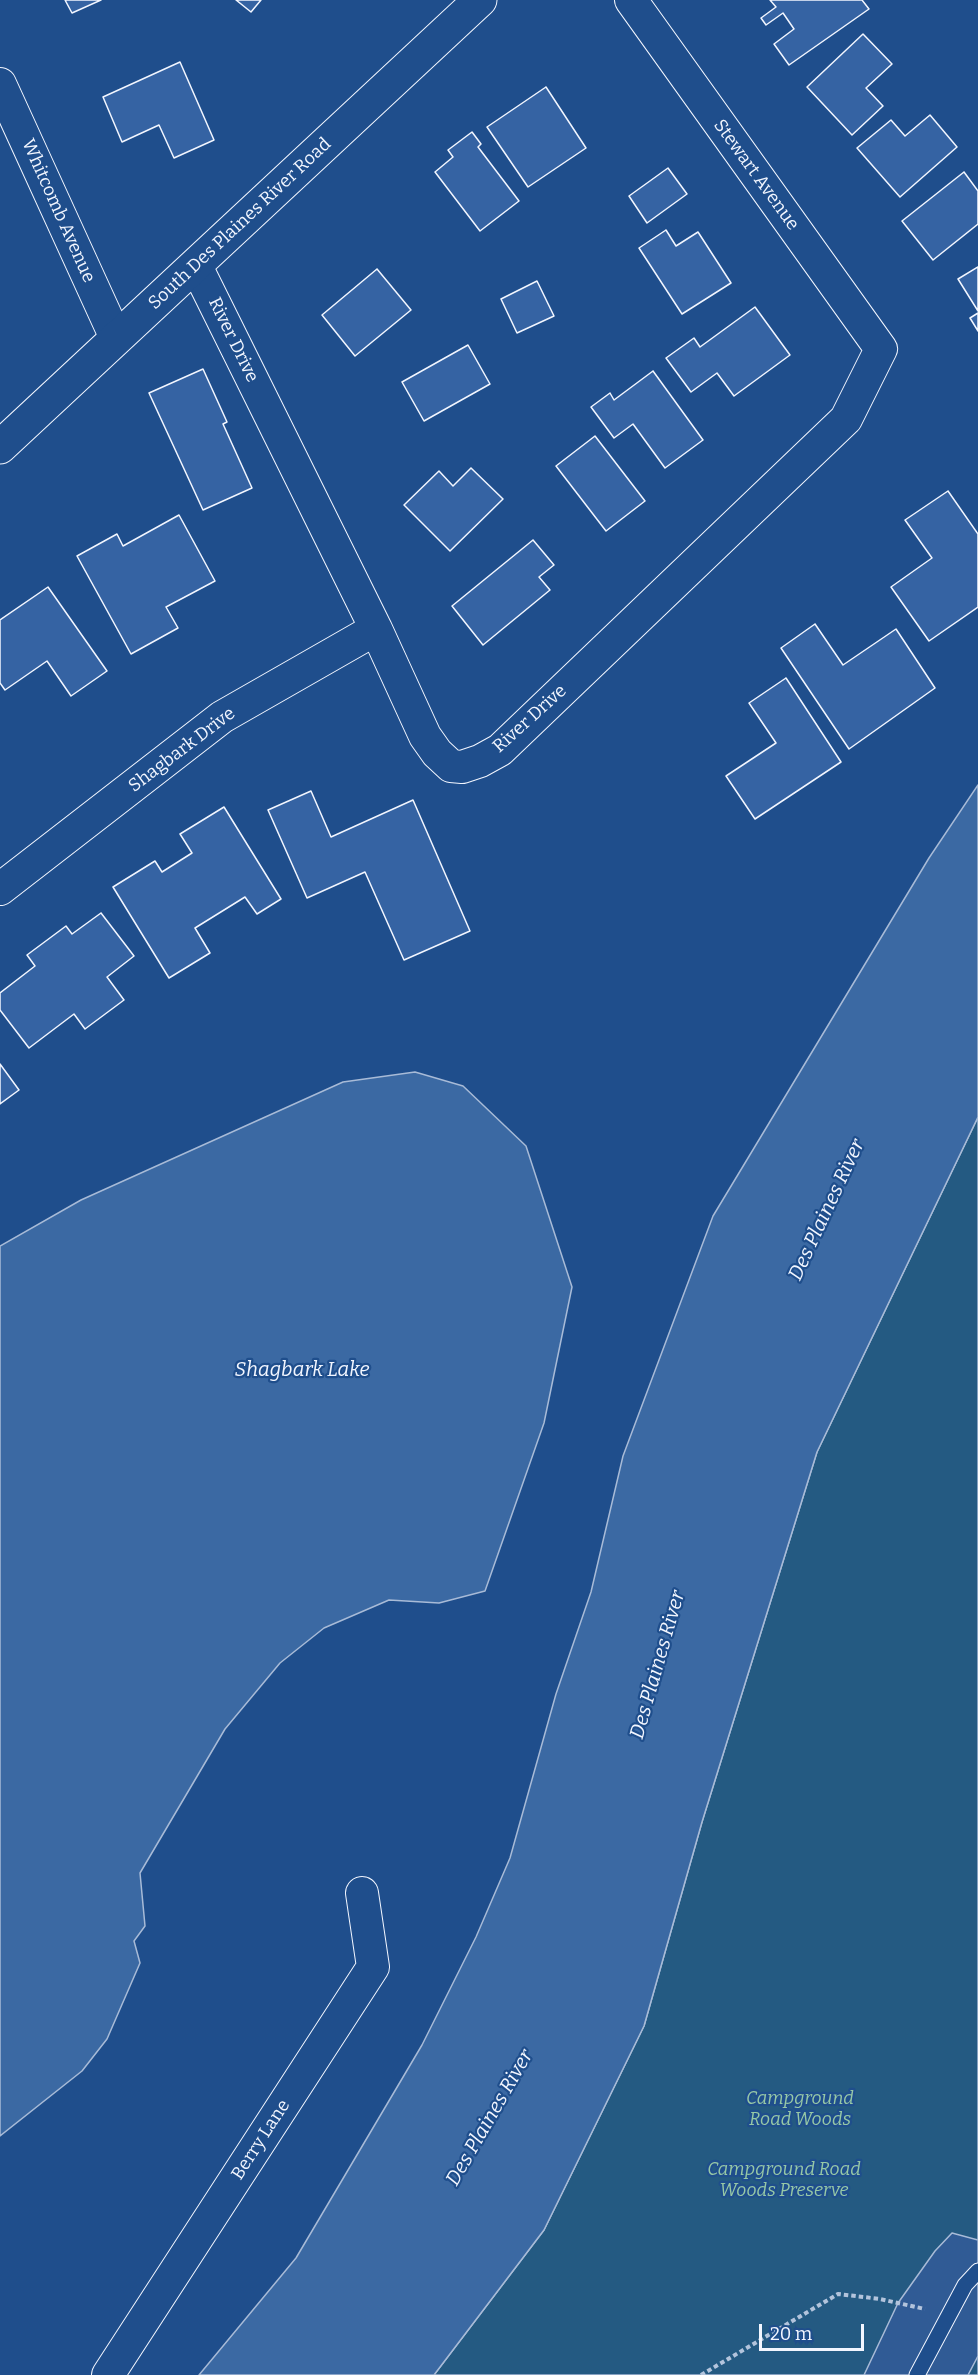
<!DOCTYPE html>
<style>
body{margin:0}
#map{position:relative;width:978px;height:2375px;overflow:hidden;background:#1f4e8c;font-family:Bitter,serif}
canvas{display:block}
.scale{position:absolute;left:759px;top:2324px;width:105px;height:27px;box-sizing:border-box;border:3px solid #f2f6ff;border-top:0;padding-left:8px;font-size:18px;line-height:21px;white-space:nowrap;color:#f2f6ff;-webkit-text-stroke:4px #1f4e8c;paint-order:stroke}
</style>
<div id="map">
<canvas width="978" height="2375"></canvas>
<div class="scale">20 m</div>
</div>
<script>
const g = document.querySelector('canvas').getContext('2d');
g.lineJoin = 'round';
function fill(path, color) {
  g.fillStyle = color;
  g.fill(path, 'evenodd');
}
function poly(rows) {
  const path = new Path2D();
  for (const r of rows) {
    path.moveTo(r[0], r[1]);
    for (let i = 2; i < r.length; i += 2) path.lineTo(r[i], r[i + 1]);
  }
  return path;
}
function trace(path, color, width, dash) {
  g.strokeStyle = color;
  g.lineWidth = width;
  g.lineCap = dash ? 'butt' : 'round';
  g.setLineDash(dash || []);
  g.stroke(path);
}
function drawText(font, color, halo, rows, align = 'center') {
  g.font = font + ' Bitter,serif';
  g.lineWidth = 4.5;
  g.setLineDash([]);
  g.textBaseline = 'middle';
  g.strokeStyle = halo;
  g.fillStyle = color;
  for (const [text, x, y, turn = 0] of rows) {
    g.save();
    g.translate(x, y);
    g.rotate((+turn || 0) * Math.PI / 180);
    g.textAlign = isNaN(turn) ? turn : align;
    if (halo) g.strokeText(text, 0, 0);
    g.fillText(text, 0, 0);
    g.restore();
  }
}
const green = poly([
 [978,1117,978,2375,434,2375,544,2230,644,2026,702,1822,817,1452,978,1117]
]);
const parking = poly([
 [952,2233,978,2240,978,2356,968,2375,864,2375,898,2303,935,2251,952,2233]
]);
const water = poly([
 [978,785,978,1117,817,1452,702,1822,644,2026,544,2230,434,2375,199,2375,296,2258,422,2045,476,1937,510,1858,556,1694,591,1592,623,1456,713,1216,929,858,978,785],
 [415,1072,463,1086,526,1146,572,1287,544,1423,485,1591,439,1603,389,1600,324,1628,280,1663,225,1729,140,1873,145,1926,134,1941,140,1963,107,2039,82,2071,0,2136,0,1246,81,1200,343,1082,415,1072]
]);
const building = poly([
 [65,0,101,0,72,13,65,0],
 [236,0,261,0,251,12,236,0],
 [770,0,862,0,869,9,789,65,774,44,794,29,783,13,766,25,761,18,776,7,770,0],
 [863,34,892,64,866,88,883,106,852,135,807,87,863,34],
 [180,62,214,140,174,158,159,125,122,142,103,97,180,62],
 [546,87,586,148,528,187,487,127,546,87],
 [930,115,957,147,900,197,857,148,891,120,905,136,930,115],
 [472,132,481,144,478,147,519,201,480,231,435,172,453,157,448,150,472,132],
 [668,168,687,194,647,223,629,196,668,168],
 [964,172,978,191,978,224,933,260,902,221,964,172],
 [666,230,676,246,698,232,731,283,682,314,639,248,666,230],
 [978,267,978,311,958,279,978,267],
 [377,269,411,310,355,356,322,315,377,269],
 [537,281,554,316,517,333,501,299,537,281],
 [755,307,790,355,734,396,717,373,691,392,666,358,694,338,700,347,755,307],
 [978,313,978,331,970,318,978,313],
 [468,345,490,384,424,421,402,382,468,345],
 [203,369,227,422,223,424,252,488,203,510,149,393,203,369],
 [653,371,703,440,665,468,633,424,614,438,591,407,610,393,614,400,653,371],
 [595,436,645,501,606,531,556,466,595,436],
 [471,468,503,499,450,551,404,505,439,471,453,486,471,468],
 [948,491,978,534,978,607,929,641,891,587,932,558,905,520,948,491],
 [179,515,215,581,166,607,178,628,131,654,77,556,117,534,123,546,179,515],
 [533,540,554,565,539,577,550,590,483,645,452,606,533,540],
 [48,587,107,671,71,696,47,661,5,690,0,683,0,620,48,587],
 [815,624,843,665,896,629,935,688,849,749,781,648,815,624],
 [786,678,841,762,755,819,726,776,776,743,749,703,786,678],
 [311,791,331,837,413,800,470,931,404,960,365,872,307,898,268,810,311,791],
 [224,807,281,899,257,914,245,897,195,928,210,953,169,978,113,887,155,861,162,872,192,853,180,834,224,807],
 [101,913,134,956,107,977,124,1000,85,1029,74,1014,29,1048,0,1010,0,993,35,966,27,955,66,926,72,934,101,913],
 [0,1064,19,1090,0,1104,0,1064]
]);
const path = poly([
 [701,2375,838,2294,880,2299,925,2309]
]);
const lane = poly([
 [917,2375,965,2285,978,2271]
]);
const street = poly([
 [0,84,116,338],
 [196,266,376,629,425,736,437,753,451,766,462,767,480,761,500,750,846,419,881,349,631,0],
 [0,889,222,717,376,629],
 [108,2375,373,1967,362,1893]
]);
const secondary = poly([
 [0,447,480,0]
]);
const streetNames = [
 ["Stewart Avenue",756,175,54],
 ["Whitcomb Avenue",58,211,66],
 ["South Des Plaines River Road",240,224,-43],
 ["River Drive",233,340,64],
 ["River Drive",530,719,-42],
 ["Shagbark Drive",182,750,-37],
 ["Berry Lane",261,2140,-57]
];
const parkNames = [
 ["Campground",800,2099],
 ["Road Woods",800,2120],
 ["Campground Road",784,2170],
 ["Woods Preserve",784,2191]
];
const waterNames = [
 ["Des Plaines River",827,1210,-65],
 ["Shagbark Lake",302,1370],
 ["Des Plaines River",658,1665,-74],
 ["Des Plaines River",490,2118,-60]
];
fill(green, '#245a82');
trace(green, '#a8bbd7', 1.5);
fill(parking, '#305b95');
trace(parking, '#a8bbd7', 1.5);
fill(water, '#3b69a3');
trace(water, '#a8bbd7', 1.5);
fill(building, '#3563a3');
trace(building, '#f2f6ff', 1.5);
trace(lane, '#f2f6ff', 17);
trace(street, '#f2f6ff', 34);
trace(secondary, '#f2f6ff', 35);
trace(path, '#b3c4dc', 4, [4.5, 3]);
trace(lane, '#1f4e8c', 15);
trace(street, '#1f4e8c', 32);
trace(secondary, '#1f4e8c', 33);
drawText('18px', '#f2f6ff', '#1f4e8c', streetNames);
drawText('italic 18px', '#97c8a6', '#1f4e8c', parkNames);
drawText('italic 20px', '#f2f6ff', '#1f4e8c', waterNames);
</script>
